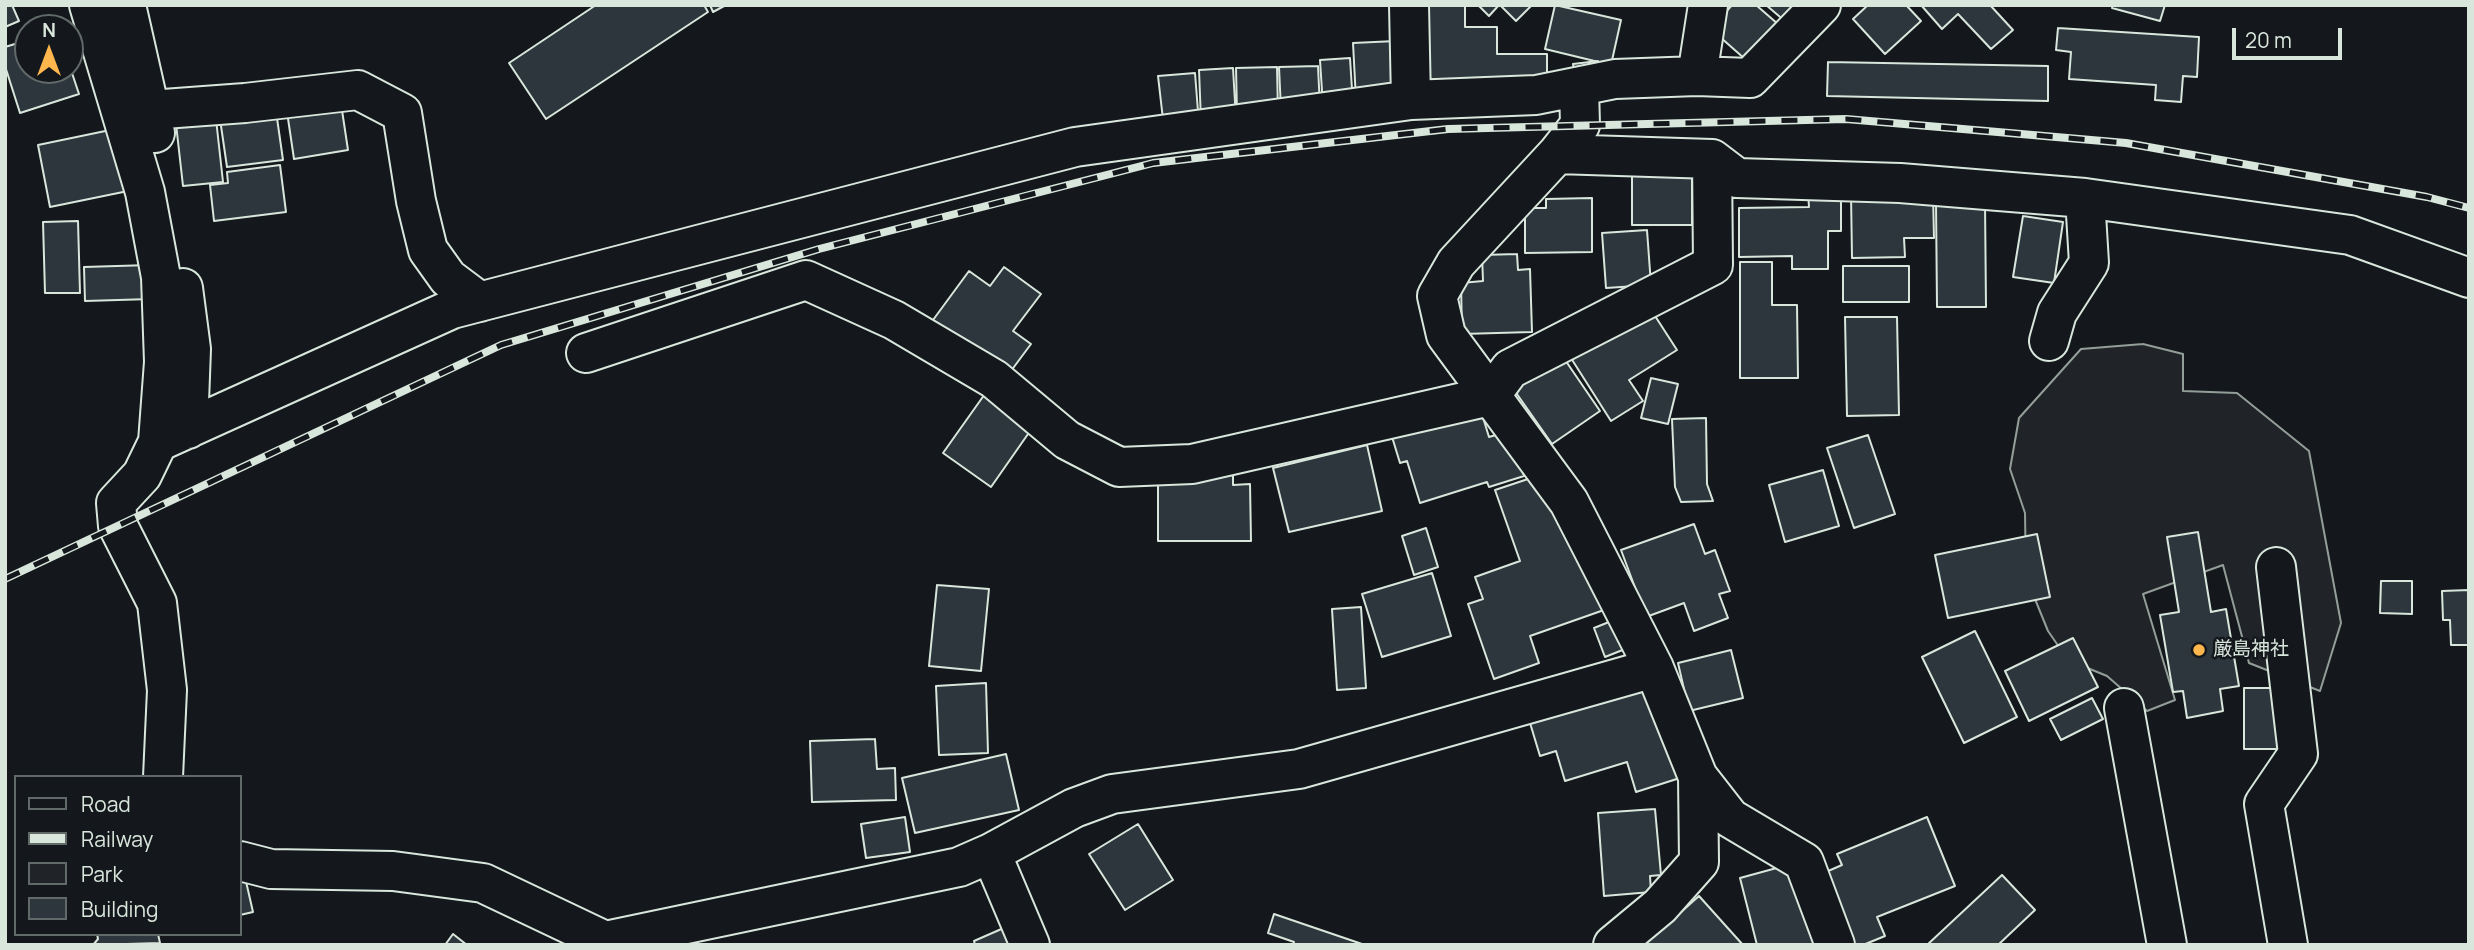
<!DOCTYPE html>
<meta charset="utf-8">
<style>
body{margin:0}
#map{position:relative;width:2474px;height:950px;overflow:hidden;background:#14181c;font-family:Manrope,sans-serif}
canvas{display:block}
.frame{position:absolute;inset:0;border:7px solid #d8e6dc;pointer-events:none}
.legend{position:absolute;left:14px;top:775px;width:228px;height:161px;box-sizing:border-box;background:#14181c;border:2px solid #626a69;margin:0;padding:9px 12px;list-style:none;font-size:21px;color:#d8e6dc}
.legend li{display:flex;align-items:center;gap:14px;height:35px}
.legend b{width:35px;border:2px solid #626a69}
.north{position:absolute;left:14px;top:14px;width:70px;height:70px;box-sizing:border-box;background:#14181c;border:2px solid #626a69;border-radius:50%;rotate:0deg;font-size:19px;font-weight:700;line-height:28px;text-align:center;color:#d8e6dc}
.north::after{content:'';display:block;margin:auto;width:24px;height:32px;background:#ffb74d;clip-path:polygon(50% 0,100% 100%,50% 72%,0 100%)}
.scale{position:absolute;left:2232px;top:28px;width:110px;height:32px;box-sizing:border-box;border:4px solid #d8e6dc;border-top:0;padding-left:9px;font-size:21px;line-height:24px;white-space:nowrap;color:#d8e6dc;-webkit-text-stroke:5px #14181c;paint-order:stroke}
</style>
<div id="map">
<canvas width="2474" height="950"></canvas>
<div class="frame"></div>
<ul class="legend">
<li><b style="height:9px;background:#14181c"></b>Road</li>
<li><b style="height:9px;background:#d8e6dc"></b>Railway</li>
<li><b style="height:19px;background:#202428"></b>Park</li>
<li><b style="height:19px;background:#2c363c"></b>Building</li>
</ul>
<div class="north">N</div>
<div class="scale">20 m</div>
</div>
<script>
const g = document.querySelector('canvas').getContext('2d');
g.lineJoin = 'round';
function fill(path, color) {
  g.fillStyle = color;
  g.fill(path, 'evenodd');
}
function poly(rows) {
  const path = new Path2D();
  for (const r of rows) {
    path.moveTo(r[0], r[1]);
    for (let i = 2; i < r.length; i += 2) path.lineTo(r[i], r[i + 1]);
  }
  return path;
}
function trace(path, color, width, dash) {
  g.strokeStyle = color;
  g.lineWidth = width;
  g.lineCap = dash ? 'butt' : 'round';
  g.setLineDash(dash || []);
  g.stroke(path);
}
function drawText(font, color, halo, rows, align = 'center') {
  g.font = font + ' Manrope,"Noto Sans JP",sans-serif';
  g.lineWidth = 5;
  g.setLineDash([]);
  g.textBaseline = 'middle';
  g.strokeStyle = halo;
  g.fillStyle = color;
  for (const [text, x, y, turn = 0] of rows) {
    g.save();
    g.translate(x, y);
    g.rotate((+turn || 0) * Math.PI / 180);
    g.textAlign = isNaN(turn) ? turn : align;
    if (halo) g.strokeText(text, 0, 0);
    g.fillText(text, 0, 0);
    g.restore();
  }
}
const green = poly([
 [2143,344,2183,354,2183,391,2237,393,2309,451,2341,623,2320,691,2249,663,2223,565,2143,594,2175,700,2147,711,2107,676,2068,660,2048,631,2026,577,2025,513,2010,469,2019,418,2081,349,2143,344]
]);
const building = poly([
 [5,5,12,5,19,21,5,27,5,5],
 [596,5,704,5,708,12,546,119,509,63,596,5],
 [710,5,726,5,713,12,710,5],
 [1428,5,1465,5,1465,27,1497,27,1497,54,1547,54,1547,89,1428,89,1428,5],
 [1478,5,1499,5,1489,16,1478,5],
 [1500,5,1532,5,1516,21,1500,5],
 [1555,5,1621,20,1611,65,1545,49,1555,5],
 [1732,5,1756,5,1786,31,1754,67,1711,29,1732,5],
 [1766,5,1800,5,1786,22,1766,5],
 [1868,5,1906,5,1921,21,1885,54,1853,19,1868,5],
 [1921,5,1990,5,2013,30,1991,49,1958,14,1942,29,1921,5],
 [2113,5,2165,5,2160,21,2112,8,2113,5],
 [2058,28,2199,37,2197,77,2183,76,2181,102,2155,100,2156,85,2069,79,2071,52,2056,50,2058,28],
 [28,40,28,70,70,70,70,67,79,94,20,113,5,66,5,47,28,40],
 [1396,41,1398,98,1356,100,1353,43,1396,41],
 [1350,58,1353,105,1323,107,1320,60,1350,58],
 [1598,61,1600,79,1576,82,1573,64,1598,61],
 [1828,62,2048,66,2048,101,1827,96,1828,62],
 [1318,66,1320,108,1281,110,1279,67,1318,66],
 [1277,67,1278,112,1237,113,1236,68,1277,67],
 [1233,68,1236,119,1201,121,1199,70,1233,68],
 [1195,73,1199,124,1164,128,1158,76,1195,73],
 [340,97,348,150,294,159,286,105,340,97],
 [215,110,223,182,183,186,175,115,215,110],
 [276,111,283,160,227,167,220,119,276,111],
 [115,129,128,191,50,207,38,145,115,129],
 [280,165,286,212,214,221,210,185,228,183,227,172,280,165],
 [1632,176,1692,176,1692,225,1632,225,1632,176],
 [1808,192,1841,192,1841,231,1828,231,1828,269,1792,269,1792,256,1739,257,1739,208,1809,207,1808,192],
 [1933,193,1934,238,1904,238,1905,257,1852,258,1851,194,1933,193],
 [1592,198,1592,252,1525,253,1525,208,1546,208,1546,199,1592,198],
 [1985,202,1986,307,1937,307,1936,203,1985,202],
 [2023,216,2063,222,2054,283,2013,277,2023,216],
 [78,221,80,293,45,293,43,222,78,221],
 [1647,230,1651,285,1606,288,1602,233,1647,230],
 [1517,254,1518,270,1530,269,1532,332,1462,334,1461,283,1483,281,1482,255,1517,254],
 [1740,262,1772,262,1772,305,1797,305,1798,378,1740,378,1740,262],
 [150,265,151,299,85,301,84,267,150,265],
 [1843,266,1909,266,1909,302,1843,302,1843,266],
 [1004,267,1041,294,1013,331,1031,344,1008,375,933,320,969,271,990,286,1004,267],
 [1648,305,1677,350,1629,380,1643,401,1611,421,1569,355,1648,305],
 [1845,317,1897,317,1899,415,1847,416,1845,317],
 [1561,354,1600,411,1552,444,1512,387,1561,354],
 [1651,378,1678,384,1668,424,1641,418,1651,378],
 [987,391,1035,424,991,487,943,453,987,391],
 [1478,401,1489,437,1510,431,1524,476,1489,487,1487,482,1420,503,1407,461,1400,463,1389,427,1478,401],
 [1706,418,1707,484,1713,501,1681,502,1675,487,1672,419,1706,418],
 [1868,435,1895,514,1854,528,1827,448,1868,435],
 [1367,445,1382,511,1289,532,1273,468,1367,445],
 [1823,470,1839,526,1785,542,1769,485,1823,470],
 [1543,474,1567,541,1578,537,1604,610,1530,636,1539,663,1494,679,1468,604,1483,599,1475,577,1520,561,1495,490,1543,474],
 [1233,475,1233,485,1250,484,1251,541,1158,541,1158,476,1233,475],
 [1694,524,1705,554,1715,550,1730,591,1719,594,1728,618,1694,631,1684,603,1646,617,1621,550,1694,524],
 [1426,528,1438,567,1414,575,1402,536,1426,528],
 [2198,532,2211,612,2226,609,2239,686,2220,689,2223,711,2187,718,2183,691,2173,692,2160,615,2179,612,2167,537,2198,532],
 [2037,534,2050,597,1948,618,1935,555,2037,534],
 [1432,573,1451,636,1382,657,1362,594,1432,573],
 [2381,581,2412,581,2412,614,2380,613,2381,581],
 [937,585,989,589,981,671,929,666,937,585],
 [2469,590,2469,645,2451,645,2450,620,2443,620,2442,591,2469,590],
 [1361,607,1366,688,1337,690,1332,609,1361,607],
 [1614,620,1625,649,1605,657,1594,628,1614,620],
 [1975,631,2017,717,1964,743,1922,657,1975,631],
 [2073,638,2098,687,2029,721,2005,671,2073,638],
 [1731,650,1743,698,1689,711,1678,663,1731,650],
 [1651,675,1683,777,1636,792,1627,762,1565,781,1556,751,1540,756,1527,713,1651,675],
 [986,683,988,753,939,755,936,686,986,683],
 [2244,688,2287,688,2286,749,2244,749,2244,688],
 [2092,698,2103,719,2061,740,2050,719,2092,698],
 [875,739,877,769,895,768,896,800,812,802,810,741,875,739],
 [1006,754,1019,810,915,833,902,778,1006,754],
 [1655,809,1661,875,1650,876,1651,892,1604,896,1598,813,1655,809],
 [905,817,910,852,866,858,861,824,905,817],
 [1927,817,1955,886,1877,917,1885,936,1863,945,1847,945,1819,875,1842,865,1837,854,1927,817],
 [1138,824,1173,880,1125,910,1089,854,1138,824],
 [1795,863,1817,945,1757,945,1740,878,1795,863],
 [240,864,242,864,253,912,240,915,240,864],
 [2002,875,2035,910,1998,945,1927,945,2002,875],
 [1699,896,1743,945,1644,945,1699,896],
 [1274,914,1362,944,1362,945,1293,945,1294,942,1268,933,1274,914],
 [1006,927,1014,945,975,945,974,941,1006,927],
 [97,934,158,934,160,943,93,945,98,939,97,934],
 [453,934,467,945,445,945,453,934]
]);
const minor = poly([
 [89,5,145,192,161,277,164,362,158,442],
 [126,5,155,133],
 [1409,5,1411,100],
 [1697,76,1708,5],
 [1579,87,1580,125,1557,154,1456,263,1437,296,1446,335,1569,502,1654,668,1698,777,1699,862,1660,906,1613,945],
 [150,110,245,103,358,90,402,113,416,201,428,250,448,278,480,302],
 [1557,154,1712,159,1737,178,1900,183,2085,198,2350,235,2469,278],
 [183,288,191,349,188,429],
 [2049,341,2057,313,2089,263,2085,198],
 [586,353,806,280,894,320,994,379,1067,440,1119,467,1192,464,1490,396,1510,369,1713,265,1712,159],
 [2276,567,2298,754,2264,804,2288,945],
 [2124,708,2167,945],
 [163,777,167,690,157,603,118,526,116,503,142,475,158,442,452,309,1075,147,1411,100,1536,95,1615,79,1697,76,1750,78,1821,5],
 [1698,777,1730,818,1804,862,1835,945],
 [991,853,1030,945],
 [240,861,271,869,393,871,483,883,605,941,959,867,991,853,1074,808,1112,794,1299,769,1654,668]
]);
const rail = poly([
 [5,579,501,345,819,249,1153,163,1448,129,1846,119,2126,143,2427,197,2469,208]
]);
const markers = [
 [2199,650,7,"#ffb74d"]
];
const poiNames = [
 ["厳島神社",2213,650]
];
fill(green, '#202428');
trace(green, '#939e99', 2);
fill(building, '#2c363c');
trace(building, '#d8e6dc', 2);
trace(minor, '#d8e6dc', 42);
trace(minor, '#14181c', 38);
trace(rail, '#d8e6dc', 8);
trace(rail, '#14181c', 5, [16]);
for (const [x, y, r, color] of markers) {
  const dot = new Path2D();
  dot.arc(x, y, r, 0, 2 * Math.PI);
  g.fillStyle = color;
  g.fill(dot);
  trace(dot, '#14181c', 2.5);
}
drawText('19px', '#d8e6dc', '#14181c', poiNames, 'left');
</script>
